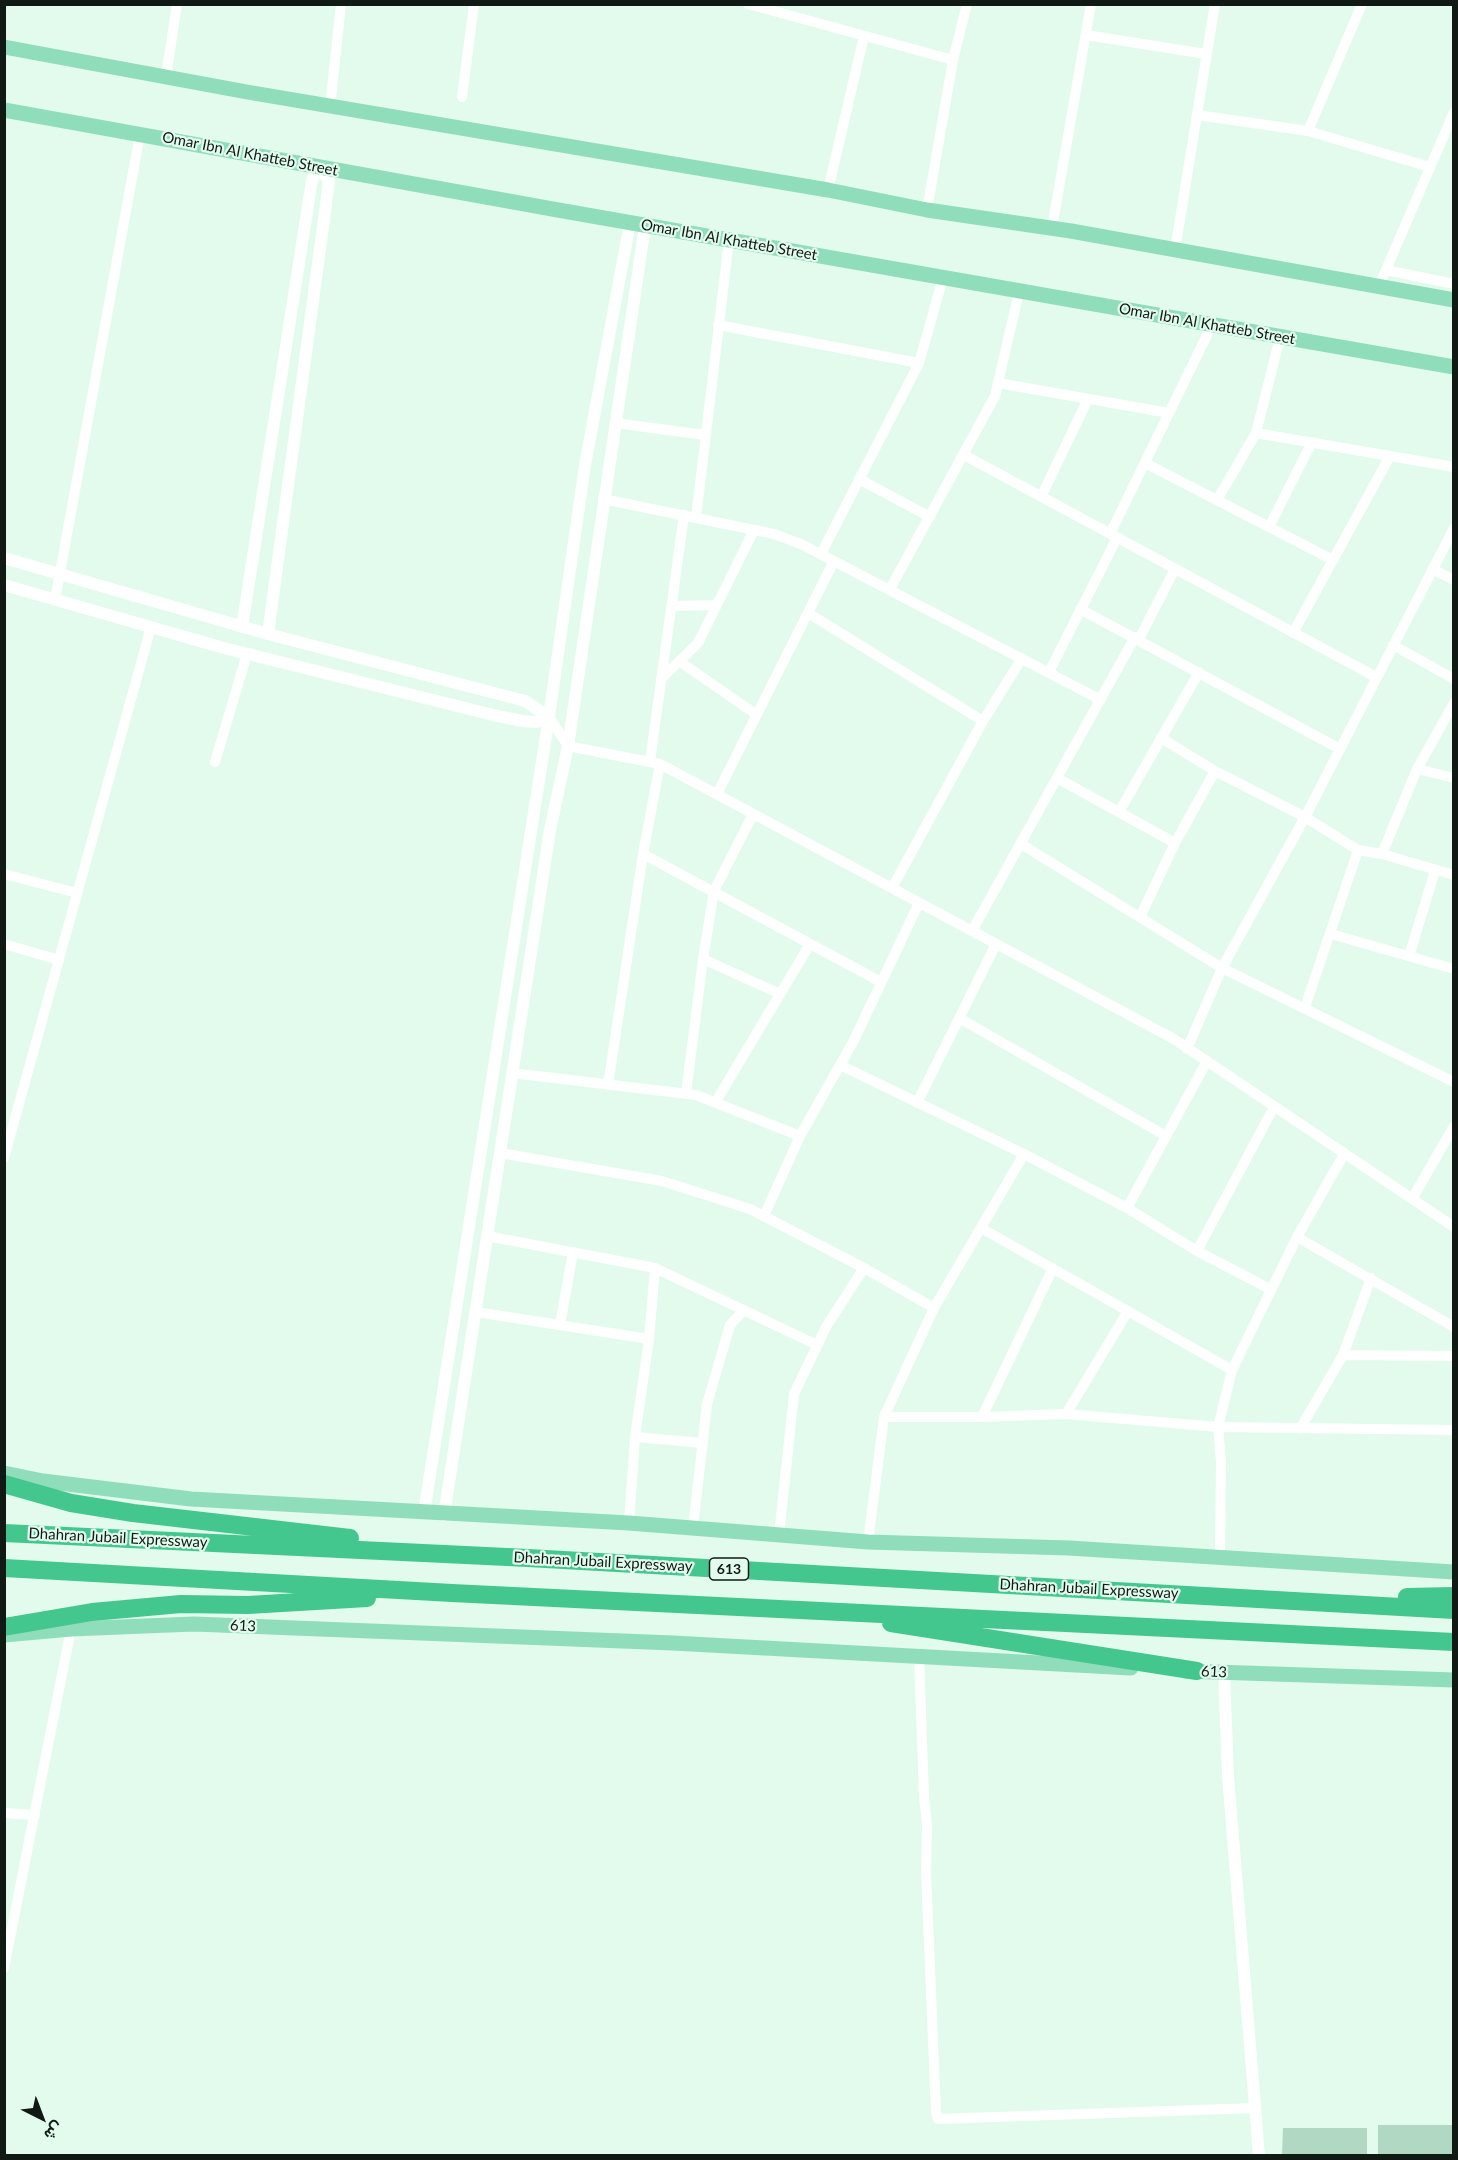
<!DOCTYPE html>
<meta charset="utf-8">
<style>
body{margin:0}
#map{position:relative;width:1458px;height:2160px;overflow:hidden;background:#e2fbed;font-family:Lato,Vazirmatn,sans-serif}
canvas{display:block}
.frame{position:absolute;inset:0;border:6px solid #101914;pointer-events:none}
.north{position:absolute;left:12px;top:2088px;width:60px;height:60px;-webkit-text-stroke:4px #e2fbed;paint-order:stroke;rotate:138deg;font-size:16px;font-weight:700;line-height:24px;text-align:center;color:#101914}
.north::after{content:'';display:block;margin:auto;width:21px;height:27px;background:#101914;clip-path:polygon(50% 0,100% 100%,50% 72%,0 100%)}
</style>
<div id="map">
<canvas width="1458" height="2160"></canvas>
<div class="frame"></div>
<div class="north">ش</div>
</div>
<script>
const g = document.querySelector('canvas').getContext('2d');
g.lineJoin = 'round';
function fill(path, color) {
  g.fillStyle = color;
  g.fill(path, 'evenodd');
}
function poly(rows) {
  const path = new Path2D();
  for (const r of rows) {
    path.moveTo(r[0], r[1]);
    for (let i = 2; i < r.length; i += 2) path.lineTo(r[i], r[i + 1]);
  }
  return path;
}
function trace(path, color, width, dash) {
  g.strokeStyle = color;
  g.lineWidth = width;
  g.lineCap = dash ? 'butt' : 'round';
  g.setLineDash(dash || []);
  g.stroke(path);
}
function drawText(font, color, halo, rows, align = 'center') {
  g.font = font + ' Lato,sans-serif';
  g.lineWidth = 4.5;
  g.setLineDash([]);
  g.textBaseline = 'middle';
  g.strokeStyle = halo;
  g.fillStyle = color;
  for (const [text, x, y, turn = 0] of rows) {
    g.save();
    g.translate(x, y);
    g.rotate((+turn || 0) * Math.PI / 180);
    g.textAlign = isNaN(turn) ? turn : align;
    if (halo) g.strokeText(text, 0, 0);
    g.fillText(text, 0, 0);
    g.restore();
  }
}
const green = poly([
 [1378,2125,1453,2125,1453,2155,1378,2155],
 [1283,2128,1367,2128,1367,2155,1282,2155]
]);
const minor = poly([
 [748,4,953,60],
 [1086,35,1206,54],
 [166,77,177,4],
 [462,97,474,4],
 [330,107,341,4],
 [1197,115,1308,131,1430,167],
 [1308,131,1362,4],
 [828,190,864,36],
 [927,210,953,60,967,4],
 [1052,228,1091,4],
 [1175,250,1215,4],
 [1386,270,1454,284],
 [1379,286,1454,112],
 [718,325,919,363],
 [998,383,1169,413],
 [615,423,705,435],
 [1256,433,1454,467],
 [964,455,1376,677],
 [1145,463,1333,560],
 [859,479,930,517],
 [1041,497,1088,399],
 [603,499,774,534,801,544,1101,700],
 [1217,500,1256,433,1280,337],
 [696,518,729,240],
 [1269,527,1312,442],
 [1110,534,1212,325],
 [821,554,919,363,943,278],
 [1432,569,1454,580],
 [890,589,995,396,1019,292],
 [55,600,140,134],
 [671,606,717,605],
 [1080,609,1340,749],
 [808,613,983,721],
 [1293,633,1390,456],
 [1139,639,1175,569],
 [1393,645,1454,679],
 [679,661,757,715],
 [1049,672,1117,538],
 [661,679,698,643,754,530],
 [549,717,568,746,660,764,1174,1039,1454,1227],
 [1161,738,1215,771,1305,817,1358,850,1382,854,1454,875],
 [650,761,684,515],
 [215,762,247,654],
 [1417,769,1454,778],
 [1057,778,1175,843],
 [717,794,834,561],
 [1119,812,1199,672],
 [1021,844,1222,968,1454,1082],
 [643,854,881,982],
 [1382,854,1417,769,1454,703],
 [4,874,77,893],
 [892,888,983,721,1022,658],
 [1140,917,1175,843,1215,771],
 [972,931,1135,637],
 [1331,934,1454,969],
 [4,944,59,960],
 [1409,956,1435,871],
 [703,959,780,994],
 [1305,1007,1358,850],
 [959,1018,1166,1136],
 [1187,1049,1222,968,1305,817,1454,528],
 [840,1065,1024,1154,1127,1208,1197,1251,1270,1289],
 [512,1073,696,1095,800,1136],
 [608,1085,643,854,660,764],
 [686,1094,703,959,714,891,753,814],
 [715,1103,810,944],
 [917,1103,996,944],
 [500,1153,662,1181,750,1209,864,1268,934,1308],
 [4,1158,151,627],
 [1412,1199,1454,1126],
 [1127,1208,1207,1061],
 [764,1216,800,1136,854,1040,919,903],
 [981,1228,1232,1370],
 [487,1236,655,1268,817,1345],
 [1297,1237,1454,1327],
 [1197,1251,1274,1107],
 [476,1312,649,1339],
 [560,1325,573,1252],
 [1343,1355,1454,1356],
 [1066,1414,1128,1311],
 [884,1417,982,1417,1066,1414,1218,1427,1454,1430],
 [982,1417,1053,1268],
 [1300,1429,1343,1355,1371,1278],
 [635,1437,703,1443],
 [629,1523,635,1437,649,1339,655,1268],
 [693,1528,707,1404,730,1325,744,1310],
 [779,1535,794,1394,826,1327,864,1268],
 [868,1542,884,1417,934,1308,1024,1154],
 [1220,1558,1221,1461,1218,1427,1232,1370,1297,1237,1344,1154],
 [919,1657,924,1797,927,1825,926,1872,936,2113,938,2119,1255,2108],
 [4,1813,35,1815],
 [4,1968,71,1629]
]);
const tertiary = poly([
 [4,558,268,634,525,701,549,717,536,722,522,721,493,715,224,648,4,585],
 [242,627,312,180,320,167,329,182,268,634],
 [424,1513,549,717,585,465,630,223],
 [444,1515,550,830,568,746,645,226],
 [1224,1673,1228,1776,1259,2156]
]);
const primary = poly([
 [4,47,247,92,828,190,927,210,1071,231,1454,300],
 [4,110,558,210,1454,367],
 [4,1473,43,1481,191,1499,629,1523,868,1542,1069,1548,1454,1572],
 [4,1635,71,1629,194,1624,673,1643,1131,1668],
 [1185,1671,1454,1680]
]);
const motorway = poly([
 [4,1484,71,1503,133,1513,350,1538],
 [4,1533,528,1558,1454,1610],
 [4,1568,452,1593,1454,1642],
 [1407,1597,1454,1596],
 [891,1623,1197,1671],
 [4,1627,92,1612,181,1604,248,1605,367,1598]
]);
const shields = [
 [729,1569,39]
];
const shieldNames = [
 ["613",729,1569]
];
const streetNames = [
 ["Omar Ibn Al Khatteb Street",250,154,11],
 ["Omar Ibn Al Khatteb Street",729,240,10],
 ["Omar Ibn Al Khatteb Street",1207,324,10],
 ["Dhahran Jubail Expressway",118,1538,3],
 ["Dhahran Jubail Expressway",603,1562,3],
 ["Dhahran Jubail Expressway",1089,1589,3],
 ["613",243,1626,3],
 ["613",1214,1672,3]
];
fill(green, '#b1d8c3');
trace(minor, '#fff', 10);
trace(tertiary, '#fff', 12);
trace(primary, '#8fddbb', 15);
trace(motorway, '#44c78e', 18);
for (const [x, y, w] of shields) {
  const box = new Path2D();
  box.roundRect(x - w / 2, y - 11, w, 22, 4.5);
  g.fillStyle = '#e2fbed';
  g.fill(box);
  trace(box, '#101914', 1.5);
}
drawText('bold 14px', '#101914', null, shieldNames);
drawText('15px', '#101914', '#e2fbed', streetNames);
</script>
